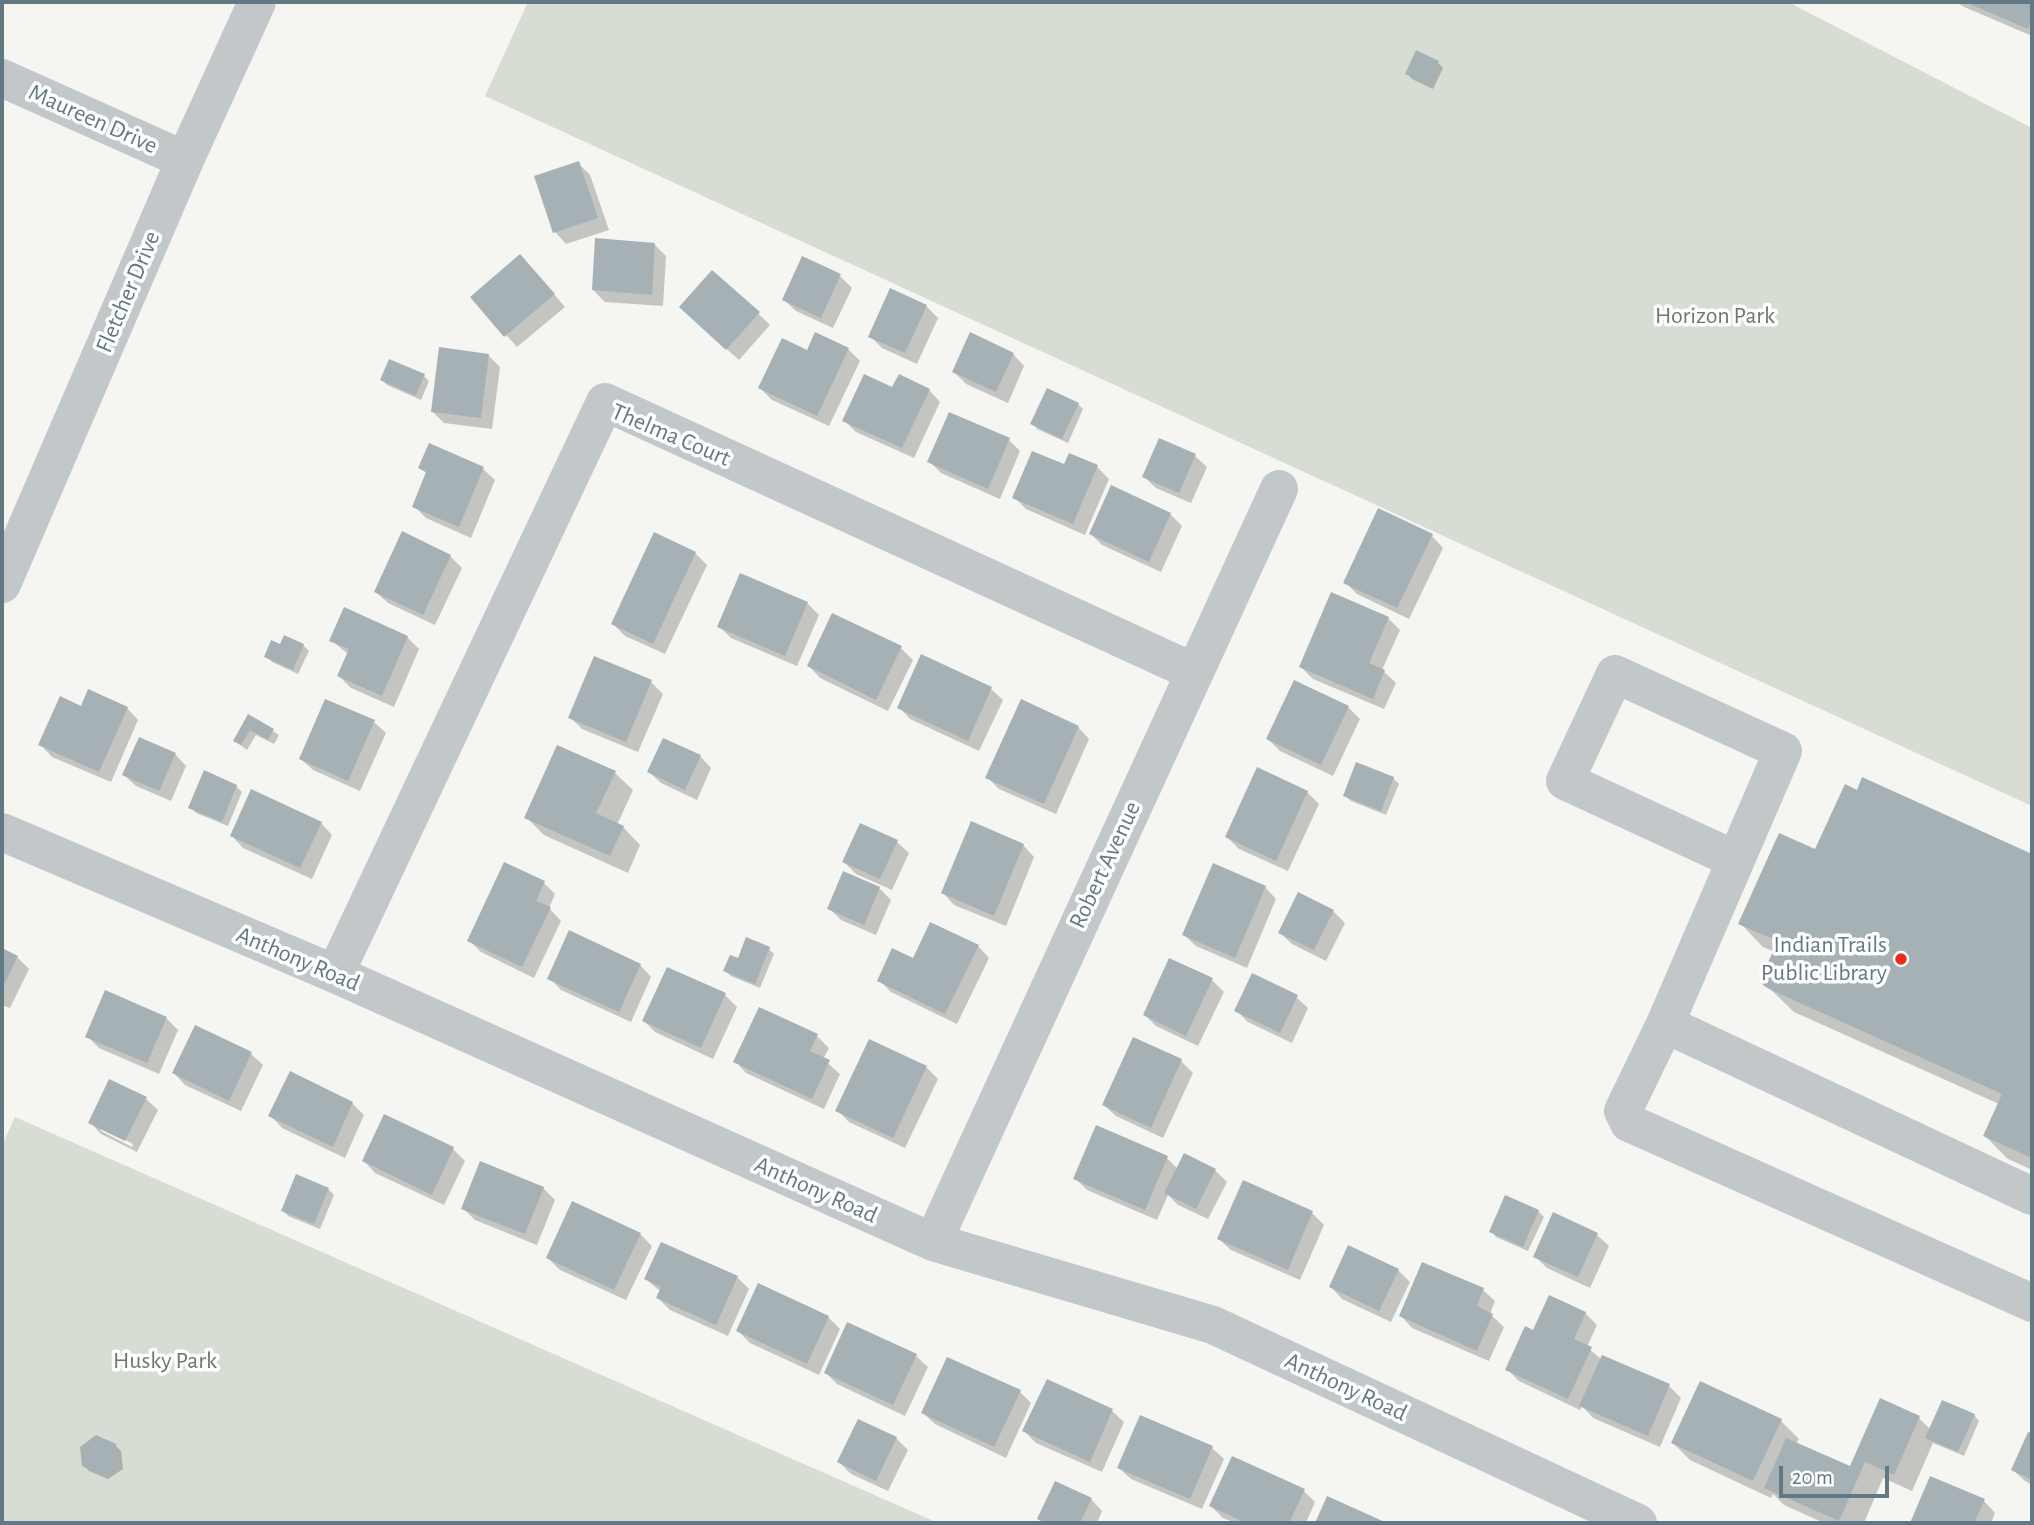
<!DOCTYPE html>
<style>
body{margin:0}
#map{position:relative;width:2034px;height:1525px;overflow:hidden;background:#f5f5f1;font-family:"Alegreya Sans",sans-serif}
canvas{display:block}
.frame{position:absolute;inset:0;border:4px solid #627984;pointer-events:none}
.scale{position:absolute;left:1779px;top:1466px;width:110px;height:32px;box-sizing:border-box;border:4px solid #627984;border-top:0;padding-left:9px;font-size:21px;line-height:24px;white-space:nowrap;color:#627984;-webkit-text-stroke:5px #fff;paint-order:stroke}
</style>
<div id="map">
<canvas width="2034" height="1525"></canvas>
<div class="frame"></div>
<div class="scale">20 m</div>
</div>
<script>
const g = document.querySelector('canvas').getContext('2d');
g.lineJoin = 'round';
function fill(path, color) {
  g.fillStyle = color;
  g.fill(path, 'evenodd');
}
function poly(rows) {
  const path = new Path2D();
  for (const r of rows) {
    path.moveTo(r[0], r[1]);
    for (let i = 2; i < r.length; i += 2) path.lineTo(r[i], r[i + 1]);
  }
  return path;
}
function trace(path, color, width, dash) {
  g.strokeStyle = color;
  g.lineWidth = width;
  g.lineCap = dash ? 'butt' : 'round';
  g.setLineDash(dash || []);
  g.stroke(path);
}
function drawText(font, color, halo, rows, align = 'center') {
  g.font = font + ' "Alegreya Sans",sans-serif';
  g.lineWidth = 7;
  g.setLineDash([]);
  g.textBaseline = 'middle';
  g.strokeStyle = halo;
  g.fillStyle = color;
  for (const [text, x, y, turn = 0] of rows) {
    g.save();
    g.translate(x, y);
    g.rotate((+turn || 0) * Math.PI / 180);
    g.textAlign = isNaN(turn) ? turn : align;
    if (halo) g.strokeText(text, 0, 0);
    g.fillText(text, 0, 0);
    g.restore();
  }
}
const green = poly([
 [528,2,1788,2,2032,128,2032,806,485,96],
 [15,1117,938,1523,2,1523,2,1145]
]);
const shadow = poly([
 [1958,2,2032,2,2032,36,1962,6],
 [1438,63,1443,68,1433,89,1412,79,1407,73],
 [578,163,590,175,609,230,566,244,555,232],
 [655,245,666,256,663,306,605,302,593,290],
 [531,268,565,307,517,347,472,297],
 [840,276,852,288,833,328,796,311,784,300],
 [926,306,938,318,917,364,882,348,870,336],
 [758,313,770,325,739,360,693,319],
 [848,349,860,361,829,426,772,400,760,388,808,352],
 [1013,354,1024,366,1008,403,966,384,954,372],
 [488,355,500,367,492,429,444,423,432,411],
 [424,376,429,381,421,400,387,385,382,380],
 [893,390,929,390,940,402,914,458,856,432,844,420],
 [1078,404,1083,409,1068,443,1037,429,1032,423],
 [1009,440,1020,451,1000,499,941,473,930,462],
 [430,446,483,469,495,480,471,538,426,518,414,506,427,474,421,468],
 [1195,456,1207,467,1191,503,1156,488,1144,477],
 [1097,467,1109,479,1085,535,1026,509,1014,497],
 [1170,514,1182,526,1161,572,1102,545,1091,534],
 [1432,536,1443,548,1409,619,1357,594,1345,582],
 [695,553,707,565,665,654,625,636,613,624],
 [450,556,462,568,435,625,388,603,376,592],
 [807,603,819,615,797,666,731,638,719,626],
 [1388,618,1400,630,1382,670,1396,683,1384,709,1313,679,1301,667],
 [407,637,419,649,394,707,351,688,339,676,348,654,331,640],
 [303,645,309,651,298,674,272,662,266,656,281,646],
 [901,648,913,660,888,711,820,678,809,666],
 [922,657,991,689,1003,700,979,751,910,719,899,707],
 [651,682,663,694,638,752,582,729,570,717],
 [1348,707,1360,719,1333,776,1280,751,1268,739],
 [82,708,127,708,138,720,111,782,52,757,41,745],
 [249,716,279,735,274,744,256,735,247,750,235,741],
 [374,722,386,733,360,791,313,770,301,759],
 [1078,727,1089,739,1056,814,999,789,987,777],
 [175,754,186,766,171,801,136,786,124,775],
 [700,756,711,768,697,800,661,783,649,772],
 [615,773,633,790,617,825,623,827,640,845,628,873,544,835,526,817],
 [1393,778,1399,784,1386,815,1351,801,1345,796],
 [1863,780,2032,856,2032,1170,2008,1159,1985,1136,1999,1104,1794,1012,1765,984,1775,952,1763,947,1740,923,1816,852,1858,792],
 [236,786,242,792,228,826,196,813,190,807],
 [1307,792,1319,804,1288,871,1239,849,1227,837],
 [321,823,332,835,312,879,243,848,232,836],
 [897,842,909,853,892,890,856,874,844,862],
 [1023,845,1034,857,1006,926,954,905,943,893],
 [544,883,555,894,549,908,561,921,534,978,481,952,469,940],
 [1265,887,1276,899,1247,968,1196,946,1184,935],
 [879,888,891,900,876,935,841,920,829,908],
 [1333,911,1345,923,1326,961,1292,944,1280,933],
 [978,946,989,958,957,1024,891,992,879,980,914,960],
 [769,949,774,954,760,988,731,976,725,970,739,960],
 [2,950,17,957,29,969,10,1008,2,1005],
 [640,965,651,977,631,1022,561,990,550,978],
 [1212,980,1224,992,1198,1046,1156,1026,1145,1015],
 [725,995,737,1007,713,1059,655,1032,644,1021],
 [1296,997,1308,1008,1292,1043,1248,1022,1236,1010],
 [166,1018,178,1030,159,1074,99,1048,87,1036],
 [196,1027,251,1054,263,1065,241,1111,185,1085,174,1073],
 [817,1036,829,1048,823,1059,840,1074,824,1109,746,1073,735,1061],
 [1181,1061,1193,1073,1163,1138,1116,1116,1104,1105],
 [926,1067,938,1079,905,1148,849,1122,837,1110],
 [146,1099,158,1110,137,1152,101,1134,90,1122],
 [101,1127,133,1144,132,1147,101,1131],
 [352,1103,364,1115,345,1158,282,1128,271,1116],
 [385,1116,453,1149,465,1161,444,1205,375,1173,364,1161],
 [1097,1127,1167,1158,1178,1169,1215,1170,1227,1182,1208,1219,1178,1205,1168,1195,1157,1220,1087,1190,1075,1178],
 [1243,1183,1312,1213,1324,1225,1300,1280,1231,1250,1219,1239],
 [543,1188,555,1200,537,1245,475,1220,463,1208],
 [328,1189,334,1195,320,1229,288,1216,283,1210],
 [1538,1211,1544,1217,1528,1251,1496,1237,1491,1231],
 [640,1234,652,1246,626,1300,560,1270,548,1258],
 [1597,1235,1609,1246,1590,1288,1547,1268,1535,1256],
 [1398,1270,1410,1282,1391,1322,1342,1299,1331,1287],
 [737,1277,749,1289,728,1336,670,1310,658,1298,661,1292,646,1279],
 [1483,1290,1495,1301,1490,1314,1504,1327,1489,1361,1412,1328,1401,1316],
 [1585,1313,1597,1325,1587,1347,1602,1360,1669,1386,1681,1398,1660,1447,1593,1418,1582,1406,1580,1410,1519,1381,1507,1369,1534,1332],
 [828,1317,840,1329,819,1375,750,1343,738,1331],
 [916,1356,928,1367,905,1416,837,1384,826,1373],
 [1020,1392,1031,1403,1006,1458,935,1424,923,1413],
 [1112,1411,1124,1422,1102,1472,1036,1443,1024,1431],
 [1974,1415,1979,1421,1964,1456,1933,1443,1912,1491,1883,1478,1864,1523,1824,1523,1784,1505,1773,1494,1771,1498,1690,1460,1673,1443,1781,1421,1799,1439,1796,1444,1850,1468,1919,1418,1931,1430],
 [2029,1434,2032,1435,2032,1485,2025,1481,2013,1470],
 [896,1438,908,1450,888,1491,851,1474,839,1462],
 [115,1445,121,1451,123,1469,108,1479,89,1471,83,1465],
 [1212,1448,1224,1459,1202,1509,1131,1479,1119,1468],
 [1931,1479,1984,1501,1995,1513,1991,1523,1912,1523],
 [1304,1491,1315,1502,1306,1523,1235,1523,1223,1518,1211,1506],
 [1091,1499,1102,1511,1097,1523,1044,1523,1039,1519]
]);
const building = poly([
 [1965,2,2032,2,2032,19,2028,29],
 [1416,50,1439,61,1428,85,1405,74],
 [579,161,598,218,553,233,534,176],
 [595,238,655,243,652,295,592,290],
 [520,254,555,294,504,337,470,297],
 [802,256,841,274,821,318,782,300],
 [712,270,760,312,726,350,679,307],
 [890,288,927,305,905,353,868,337],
 [815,332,849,348,817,416,758,388,782,338,807,350],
 [970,332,1014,353,996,392,952,372],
 [439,347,489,354,481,418,431,412],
 [389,359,425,374,416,396,380,380],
 [864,374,892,387,899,374,930,389,902,448,842,421],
 [1047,388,1079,403,1062,439,1030,424],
 [949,412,1010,438,988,489,927,462],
 [1159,438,1196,454,1179,493,1142,477],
 [429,443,484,467,459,527,412,507,426,472,418,468],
 [1032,451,1064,464,1069,453,1098,465,1073,524,1012,498],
 [1111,485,1171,513,1149,562,1089,534],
 [1378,508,1433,534,1397,608,1343,583],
 [402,531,451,555,423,615,374,592],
 [654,532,696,552,653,644,611,624],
 [740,573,808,602,785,656,717,627],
 [1331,592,1389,617,1369,663,1385,670,1373,699,1299,667],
 [344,607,408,636,382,696,337,676,349,649,329,641],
 [832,613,902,646,876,700,807,666],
 [284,635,304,644,293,670,264,657,271,640,280,644],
 [921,654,992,687,968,741,897,708],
 [594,656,652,680,626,742,568,718],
 [1294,680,1349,706,1321,765,1266,739],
 [88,689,128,707,99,772,38,745,60,696,81,706],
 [325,699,375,720,348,781,299,759],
 [1021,699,1079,726,1044,804,985,778],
 [248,714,274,729,268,740,250,730,241,745,233,741],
 [139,737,176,753,159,791,122,775],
 [663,738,701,755,685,790,647,772],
 [557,745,616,771,596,813,624,826,610,856,524,818],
 [1356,762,1394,777,1381,811,1343,796],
 [1257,767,1308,791,1276,861,1225,837],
 [204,770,237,785,222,822,188,808],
 [1862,777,2032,854,2032,1158,1983,1136,2002,1094,1769,989,1763,985,1761,977,1778,941,1738,924,1779,833,1815,849,1845,784,1857,790],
 [251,789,322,822,300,868,230,836],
 [971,821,1024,844,994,916,941,893],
 [860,823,898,840,880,879,842,862],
 [504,862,545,881,536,901,551,907,522,967,467,941],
 [1213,863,1266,886,1235,958,1182,935],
 [843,871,880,887,864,925,827,909],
 [1298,892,1334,910,1314,950,1278,933],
 [930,922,979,945,945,1014,877,981,892,948,913,958],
 [569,930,641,964,619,1012,547,979],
 [746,937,770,947,755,984,723,971,730,955,738,958],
 [2,948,18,956,2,989],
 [1169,958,1213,978,1186,1036,1143,1015],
 [667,967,726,993,701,1048,642,1021],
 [1252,973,1298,995,1280,1033,1234,1011],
 [105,990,167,1017,147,1063,85,1037],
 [759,1007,818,1034,810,1051,830,1060,812,1099,733,1062],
 [195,1025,252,1052,229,1101,172,1073],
 [1133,1037,1182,1059,1151,1128,1102,1105],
 [869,1039,927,1066,893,1138,835,1111],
 [290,1071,353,1102,333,1147,268,1116],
 [109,1079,147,1097,125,1141,88,1123],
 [384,1114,454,1147,432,1195,362,1161],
 [1096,1125,1168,1156,1145,1210,1073,1179],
 [1184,1153,1216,1169,1196,1209,1164,1193],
 [480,1161,544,1187,525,1234,461,1209],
 [296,1174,329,1188,314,1224,281,1211],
 [1243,1180,1313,1211,1288,1270,1217,1239],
 [1505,1195,1539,1210,1523,1247,1489,1232],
 [572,1201,641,1233,614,1290,546,1258],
 [1553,1212,1598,1233,1578,1277,1533,1257],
 [661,1242,738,1276,716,1325,656,1298,661,1287,644,1279],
 [1348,1245,1399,1269,1379,1311,1329,1287],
 [1422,1262,1484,1288,1477,1306,1493,1314,1477,1351,1399,1316],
 [758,1283,829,1316,807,1364,736,1331],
 [1549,1295,1586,1312,1574,1339,1592,1347,1568,1399,1505,1370,1525,1326,1533,1330],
 [847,1322,917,1354,893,1405,824,1373],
 [1602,1355,1670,1384,1648,1436,1579,1406],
 [947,1357,1021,1390,994,1447,921,1413],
 [1047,1379,1113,1409,1090,1462,1022,1431],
 [1700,1381,1782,1419,1753,1481,1671,1443],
 [1880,1398,1920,1416,1894,1475,1865,1462,1839,1521,1764,1488,1786,1438,1850,1466],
 [1942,1400,1975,1414,1958,1452,1925,1438],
 [1140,1415,1213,1446,1190,1499,1117,1468],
 [858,1419,897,1437,876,1481,837,1462],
 [2028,1432,2032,1433,2032,1480,2011,1470],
 [96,1435,116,1444,118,1463,101,1475,82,1466,80,1447],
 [1232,1456,1305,1489,1289,1523,1246,1523,1209,1506],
 [1930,1476,1985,1499,1974,1523,1910,1523],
 [1055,1481,1092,1498,1080,1523,1046,1523,1037,1519],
 [1327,1496,1387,1523,1315,1523]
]);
const minor = poly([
 [2,78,185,160],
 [2,584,185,160,257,2],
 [2,832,335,974,933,1242,1213,1325,1638,1523],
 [335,974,605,402,1194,672],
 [1665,1024,1783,751,1615,674,1565,781,1736,860],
 [2032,1196,1665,1024,1623,1111,1629,1123,2032,1303],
 [933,1242,1279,489]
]);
const markers = [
 [1901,959,7,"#ee2e18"]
];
const streetNames = [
 ["Maureen Drive",93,119,24],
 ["Fletcher Drive",128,292,-67],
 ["Thelma Court",671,435,23],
 ["Robert Avenue",1105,865,-65],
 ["Anthony Road",298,959,23],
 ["Anthony Road",816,1190,24],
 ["Anthony Road",1346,1387,25]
];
const parkNames = [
 ["Horizon Park",1715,316],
 ["Husky Park",165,1361]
];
const poiNames = [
 ["Indian Trails",1887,945],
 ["Public Library",1887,973]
];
fill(green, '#d7ddd2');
fill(shadow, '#0003');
fill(building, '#a6b1b5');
trace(minor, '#c2c7c9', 38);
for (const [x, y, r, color] of markers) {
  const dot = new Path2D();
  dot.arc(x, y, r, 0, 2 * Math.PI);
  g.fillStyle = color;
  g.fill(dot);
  trace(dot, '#fff', 2.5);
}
drawText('24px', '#627984', '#fff', streetNames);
drawText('24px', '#6a7b61', '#fff', parkNames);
drawText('24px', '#627984', '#fff', poiNames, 'right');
</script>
